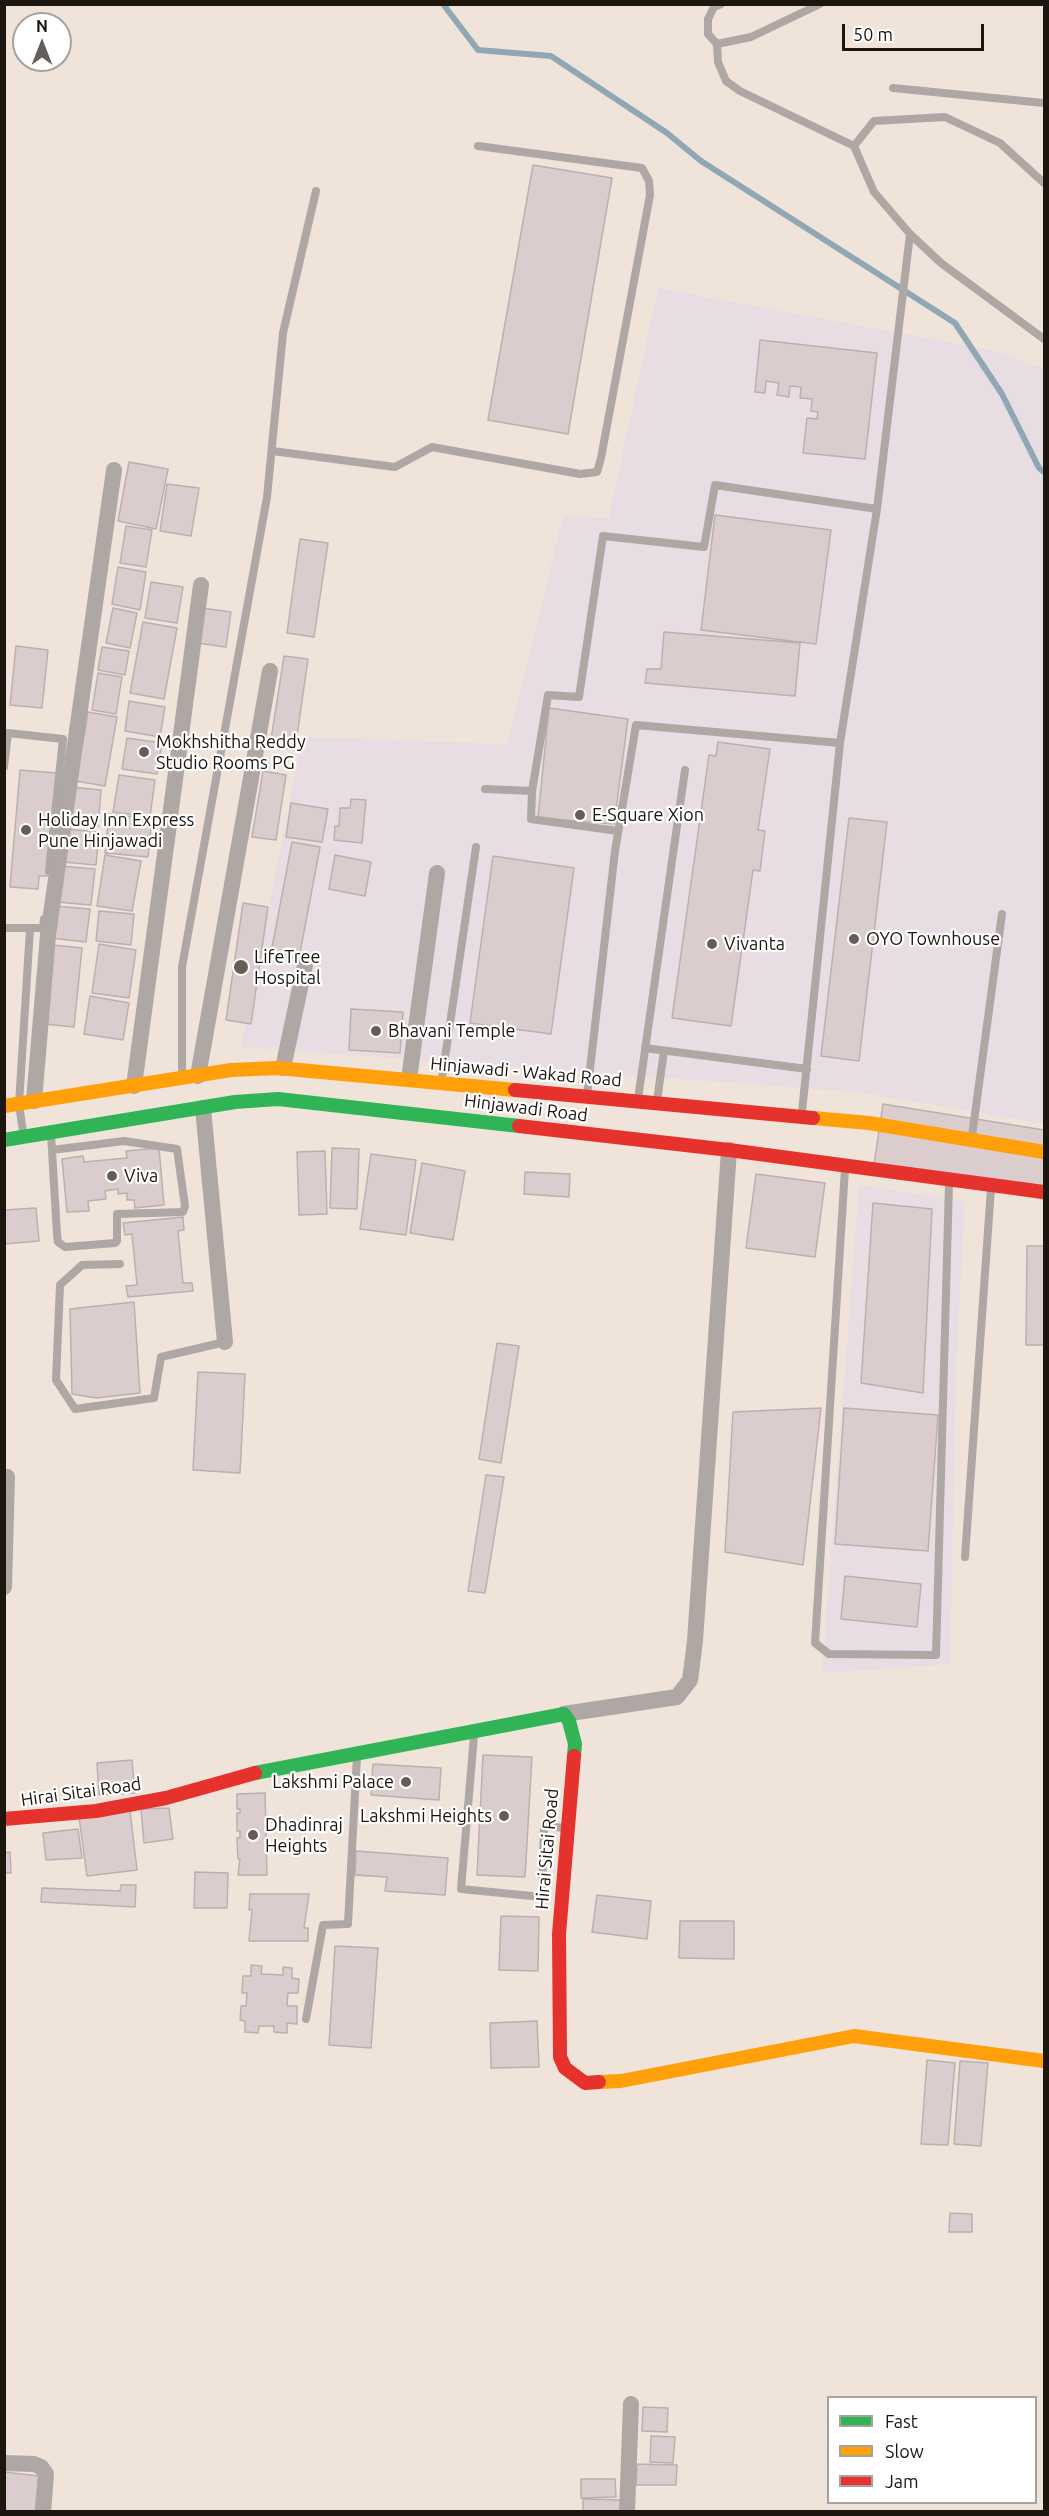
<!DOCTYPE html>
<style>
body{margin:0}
#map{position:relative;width:1049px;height:2516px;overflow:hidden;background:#efe3da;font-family:Ubuntu,sans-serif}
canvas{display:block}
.frame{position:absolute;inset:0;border:6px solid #1d160f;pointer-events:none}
.legend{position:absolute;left:827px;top:2396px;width:210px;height:108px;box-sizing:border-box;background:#fff;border:2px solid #a5a29f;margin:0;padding:8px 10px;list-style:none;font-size:18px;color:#1d160f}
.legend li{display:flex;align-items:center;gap:12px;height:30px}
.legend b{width:30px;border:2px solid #a5a29f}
.north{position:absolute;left:12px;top:12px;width:60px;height:60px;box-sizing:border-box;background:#fff;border:2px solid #a5a29f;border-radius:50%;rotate:0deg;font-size:16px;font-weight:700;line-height:24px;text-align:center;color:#1d160f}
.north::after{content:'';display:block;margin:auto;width:21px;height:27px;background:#665e56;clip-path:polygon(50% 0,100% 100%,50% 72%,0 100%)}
.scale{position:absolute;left:842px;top:24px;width:142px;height:27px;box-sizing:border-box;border:3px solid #1d160f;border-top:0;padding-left:8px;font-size:18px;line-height:21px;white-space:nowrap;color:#1d160f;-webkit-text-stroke:4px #fff;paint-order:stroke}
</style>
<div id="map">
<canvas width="1049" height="2516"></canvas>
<div class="frame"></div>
<ul class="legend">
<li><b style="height:8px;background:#30b455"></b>Fast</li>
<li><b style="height:8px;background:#ff9f0a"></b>Slow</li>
<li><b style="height:8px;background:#e5322d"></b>Jam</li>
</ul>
<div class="north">N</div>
<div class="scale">50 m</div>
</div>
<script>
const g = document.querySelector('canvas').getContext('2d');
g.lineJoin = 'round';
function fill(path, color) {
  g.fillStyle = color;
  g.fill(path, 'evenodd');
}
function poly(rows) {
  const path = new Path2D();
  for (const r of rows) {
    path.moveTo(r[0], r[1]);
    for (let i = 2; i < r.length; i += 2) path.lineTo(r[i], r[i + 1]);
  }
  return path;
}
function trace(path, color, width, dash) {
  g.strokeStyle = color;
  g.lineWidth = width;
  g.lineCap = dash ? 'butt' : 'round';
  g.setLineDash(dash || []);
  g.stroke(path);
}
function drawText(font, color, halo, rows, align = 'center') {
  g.font = font + ' Ubuntu,sans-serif';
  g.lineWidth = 4.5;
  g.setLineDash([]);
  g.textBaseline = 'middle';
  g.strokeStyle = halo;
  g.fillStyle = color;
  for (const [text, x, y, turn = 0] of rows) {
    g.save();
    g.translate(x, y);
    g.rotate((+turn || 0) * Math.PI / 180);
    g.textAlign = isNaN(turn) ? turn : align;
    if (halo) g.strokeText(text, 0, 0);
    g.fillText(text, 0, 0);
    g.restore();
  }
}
const commercial = poly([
 [658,288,990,350,1044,369,1044,1124,859,1092,241,1047,303,737,507,744,563,516,609,518],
 [859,1185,965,1201,956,1367,950,1664,822,1673]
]);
const stream = poly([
 [443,4,478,50,551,56,667,133,701,161,955,323,1002,394,1039,468,1044,472]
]);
const building = poly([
 [533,165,612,178,568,434,488,420,533,165],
 [760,340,877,353,865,459,803,453,807,418,817,419,818,412,811,411,812,399,800,398,801,387,790,386,789,397,777,395,779,383,766,381,765,393,755,392,760,340],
 [129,462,168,469,156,529,118,521,129,462],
 [167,484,199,488,191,536,160,531,167,484],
 [715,515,831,530,816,644,701,630,715,515],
 [126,526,152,530,146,567,120,563,126,526],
 [300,539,328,543,314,637,287,633,300,539],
 [118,567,146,572,140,610,112,604,118,567],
 [151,582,183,587,177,623,145,618,151,582],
 [113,608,137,613,130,648,106,643,113,608],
 [202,608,231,612,226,647,197,643,202,608],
 [143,622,177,628,164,699,130,693,143,622],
 [664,632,800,643,795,696,645,683,647,669,661,669,664,632],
 [16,646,48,650,42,708,10,705,16,646],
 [102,647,129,651,125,675,98,670,102,647],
 [284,656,308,659,295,750,270,746,284,656],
 [98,673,122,677,116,714,92,710,98,673],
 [129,701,165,707,160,737,125,731,129,701],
 [549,708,628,719,614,824,538,818,549,708],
 [88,712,117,717,105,786,76,781,88,712],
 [127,738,162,743,157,774,122,769,127,738],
 [718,742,770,749,758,830,765,831,760,871,753,870,731,1026,672,1018,709,755,716,756,718,742],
 [20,770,57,773,47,876,39,876,38,889,10,887,20,770],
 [263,771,286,775,276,840,252,837,263,771],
 [119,775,155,780,150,817,113,812,119,775],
 [71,787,101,790,98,827,67,824,71,787],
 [351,799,366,800,362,843,334,840,335,826,339,826,340,808,350,808,351,799],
 [291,803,328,809,322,842,286,837,291,803],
 [109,814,152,819,148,857,105,853,109,814],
 [849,818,887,822,859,1061,821,1056,849,818],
 [66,829,99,832,96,865,63,862,66,829],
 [292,842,320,847,299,958,271,953,292,842],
 [105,855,141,861,132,911,97,906,105,855],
 [335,855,371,862,365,896,329,889,335,855],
 [493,856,574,868,551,1034,470,1023,493,856],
 [60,866,95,869,91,905,56,902,60,866],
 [243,903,268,907,251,1024,226,1020,243,903],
 [54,906,90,909,86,942,50,938,54,906],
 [99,911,134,914,131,945,96,941,99,911],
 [99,944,136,950,129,998,92,993,99,944],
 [53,945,82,948,74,1027,44,1024,53,945],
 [90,996,129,1003,123,1040,84,1034,90,996],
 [351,1009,403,1012,400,1053,349,1050,351,1009],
 [883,1104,1044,1130,1044,1199,873,1171,883,1104],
 [159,1148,164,1205,135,1208,134,1200,127,1200,127,1193,118,1194,118,1189,105,1191,106,1199,88,1201,89,1211,67,1212,62,1159,83,1156,84,1162,127,1158,126,1151,159,1148],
 [332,1148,359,1149,357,1209,330,1208,332,1148],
 [325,1151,327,1214,299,1215,297,1152,325,1151],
 [371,1154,416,1160,406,1235,360,1229,371,1154],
 [422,1163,465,1171,453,1240,410,1233,422,1163],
 [525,1172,570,1174,569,1197,524,1194,525,1172],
 [756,1174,825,1183,815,1257,746,1248,756,1174],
 [873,1203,932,1209,923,1393,861,1383,873,1203],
 [36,1208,39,1241,4,1244,4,1210,36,1208],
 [183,1217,184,1230,178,1231,183,1283,192,1283,193,1291,128,1297,126,1286,137,1285,132,1234,125,1235,123,1223,183,1217],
 [1027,1246,1044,1246,1044,1345,1026,1345,1027,1246],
 [134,1302,140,1393,96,1398,72,1394,70,1309,134,1302],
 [497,1343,519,1346,501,1463,479,1459,497,1343],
 [198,1372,245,1374,240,1473,193,1470,198,1372],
 [821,1408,803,1565,725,1552,733,1412,821,1408],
 [844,1408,938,1415,928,1551,835,1544,844,1408],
 [486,1475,504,1477,485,1593,468,1591,486,1475],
 [845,1576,921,1584,917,1627,841,1619,845,1576],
 [483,1755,532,1757,525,1877,477,1875,483,1755],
 [132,1760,135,1793,99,1795,97,1763,132,1760],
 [373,1764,441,1768,439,1800,371,1795,373,1764],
 [265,1793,267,1875,238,1875,240,1859,238,1859,237,1838,240,1838,240,1831,237,1831,237,1813,240,1813,240,1809,237,1809,237,1794,265,1793],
 [169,1808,173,1839,144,1843,141,1809,169,1808],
 [130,1811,137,1870,87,1876,79,1817,130,1811],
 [78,1829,82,1858,46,1860,43,1833,78,1829],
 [356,1851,448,1858,445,1895,385,1891,387,1877,355,1875,356,1851],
 [10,1852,11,1873,4,1873,4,1853,10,1852],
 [195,1872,228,1873,227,1908,194,1908,195,1872],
 [121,1885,136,1885,135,1907,41,1902,42,1888,120,1891,121,1885],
 [250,1894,309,1894,304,1928,308,1928,308,1941,249,1941,252,1910,249,1910,250,1894],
 [597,1895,651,1901,647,1939,592,1932,597,1895],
 [501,1916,539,1917,538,1971,499,1970,501,1916],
 [680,1921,734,1921,734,1959,679,1958,680,1921],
 [335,1946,378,1948,371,2048,329,2045,335,1946],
 [251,1965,262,1966,261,1974,283,1975,283,1967,292,1968,292,1978,299,1979,298,1993,288,1993,287,2006,297,2006,297,2024,287,2023,287,2033,274,2032,274,2026,259,2026,258,2033,245,2032,245,2021,240,2020,241,2006,246,2006,247,1993,242,1993,243,1976,251,1976,251,1965],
 [537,2021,539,2067,491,2068,490,2023,537,2021],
 [927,2060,955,2063,948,2145,921,2144,927,2060],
 [960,2061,988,2063,981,2146,954,2144,960,2061],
 [950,2213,972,2214,972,2232,949,2232,950,2213],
 [643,2407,668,2408,667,2432,642,2431,643,2407],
 [651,2436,675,2437,673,2463,650,2462,651,2436],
 [637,2464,677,2465,676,2485,636,2485,637,2464],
 [4,2472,39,2476,35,2512,4,2512,4,2472],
 [581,2479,615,2479,616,2497,581,2498,581,2479],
 [583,2499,622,2500,622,2512,583,2512,583,2499]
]);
const lane = poly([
 [721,4,714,7,708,19,708,34,717,44,751,37,820,4],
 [717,44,718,62,726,81,740,91,854,146],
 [893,88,1044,103],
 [1044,183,1000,143,945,117,874,121,854,146,874,192,910,234,941,263,1044,339],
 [272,451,395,467,432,447,580,474,597,472,601,458,650,195,649,181,642,168,478,146],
 [4,767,8,733,63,739,49,871],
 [485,789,532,791,548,695,579,697,603,536,704,547,715,485,877,509],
 [532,791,531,819,618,831],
 [4,928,43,928,44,919],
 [645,1048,807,1069],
 [182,1075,182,967,267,497,283,333,316,191],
 [442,1078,476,847],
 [587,1095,615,851,636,725,840,743],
 [638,1099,685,770],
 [657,1101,664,1051],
 [802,1112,840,743,877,509,910,234],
 [23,1132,19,1104,30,929],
 [51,1134,57,1234,58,1242,65,1247,115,1243,117,1241,117,1214,183,1212,185,1206,177,1149,124,1141,52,1150],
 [972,1136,1002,914],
 [845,1169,815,1643,829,1654,936,1655,949,1184],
 [120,1264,82,1265,60,1285,56,1380,75,1409,154,1398,161,1357,225,1342],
 [965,1557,991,1188],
 [474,1736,461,1889,542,1897,544,1826,566,1828],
 [306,2019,323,1925,348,1924,357,1756]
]);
const street = poly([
 [283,1068,306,960],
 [198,1076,270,671],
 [409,1079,437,873],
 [134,1086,201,585],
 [34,1101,48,935,114,470],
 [203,1108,225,1342],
 [4,1477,7,1477,4,1587],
 [564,1714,677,1697,690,1680,695,1641,729,1150],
 [4,2463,34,2464,41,2467,46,2474,43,2512],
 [627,2512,631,2404]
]);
const fast = poly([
 [4,1140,235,1102,278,1099,519,1126],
 [255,1773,564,1714,569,1721,575,1744,574,1756]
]);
const slow = poly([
 [4,1106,231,1070,278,1068,515,1090],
 [813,1118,869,1123,1044,1152],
 [599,2082,621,2081,854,2036,1044,2061]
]);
const jam = poly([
 [515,1090,813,1118],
 [519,1126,729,1150,1044,1192],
 [574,1756,559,1934,560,2057,565,2068,585,2083,599,2082],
 [4,1819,96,1811,166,1798,255,1773]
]);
const markers = [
 [144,752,6,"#665e56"],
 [580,815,6,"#665e56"],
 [26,830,6,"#665e56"],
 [854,939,6,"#665e56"],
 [712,944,6,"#665e56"],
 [241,967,8,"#665e56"],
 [376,1031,6,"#665e56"],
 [112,1176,6,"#665e56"],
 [406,1782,6,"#665e56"],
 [504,1816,6,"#665e56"],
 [253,1835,6,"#665e56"]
];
const poiNames = [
 ["Mokhshitha Reddy",156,742],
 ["Studio Rooms PG",156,763],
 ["E-Square Xion",592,815],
 ["Holiday Inn Express",38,820],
 ["Pune Hinjawadi",38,841],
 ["OYO Townhouse",866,939],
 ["Vivanta",724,944],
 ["LifeTree",254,957],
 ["Hospital",254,978],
 ["Bhavani Temple",388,1031],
 ["Viva",124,1176],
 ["Lakshmi Palace",394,1782,"right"],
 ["Lakshmi Heights",492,1816,"right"],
 ["Dhadinraj",265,1825],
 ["Heights",265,1846]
];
const streetNames = [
 ["Hinjawadi - Wakad Road",526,1072,5],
 ["Hinjawadi Road",526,1108,7],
 ["Hirai Sitai Road",81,1792,-8],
 ["Hirai Sitai Road",547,1849,-85]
];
fill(commercial, '#e9dde4');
trace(stream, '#90a7b6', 6);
fill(building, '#dbcdcd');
trace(building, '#bbb0af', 1.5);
trace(lane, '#aea7a4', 8);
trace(street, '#aea7a4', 16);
trace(fast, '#30b455', 14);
trace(slow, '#ff9f0a', 14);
trace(jam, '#e5322d', 14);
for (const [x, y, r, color] of markers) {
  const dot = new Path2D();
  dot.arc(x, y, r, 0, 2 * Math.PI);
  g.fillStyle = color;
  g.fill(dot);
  trace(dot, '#fff', 2);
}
drawText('18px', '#1d160f', '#fff', poiNames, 'left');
drawText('18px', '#1d160f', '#fff', streetNames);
</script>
